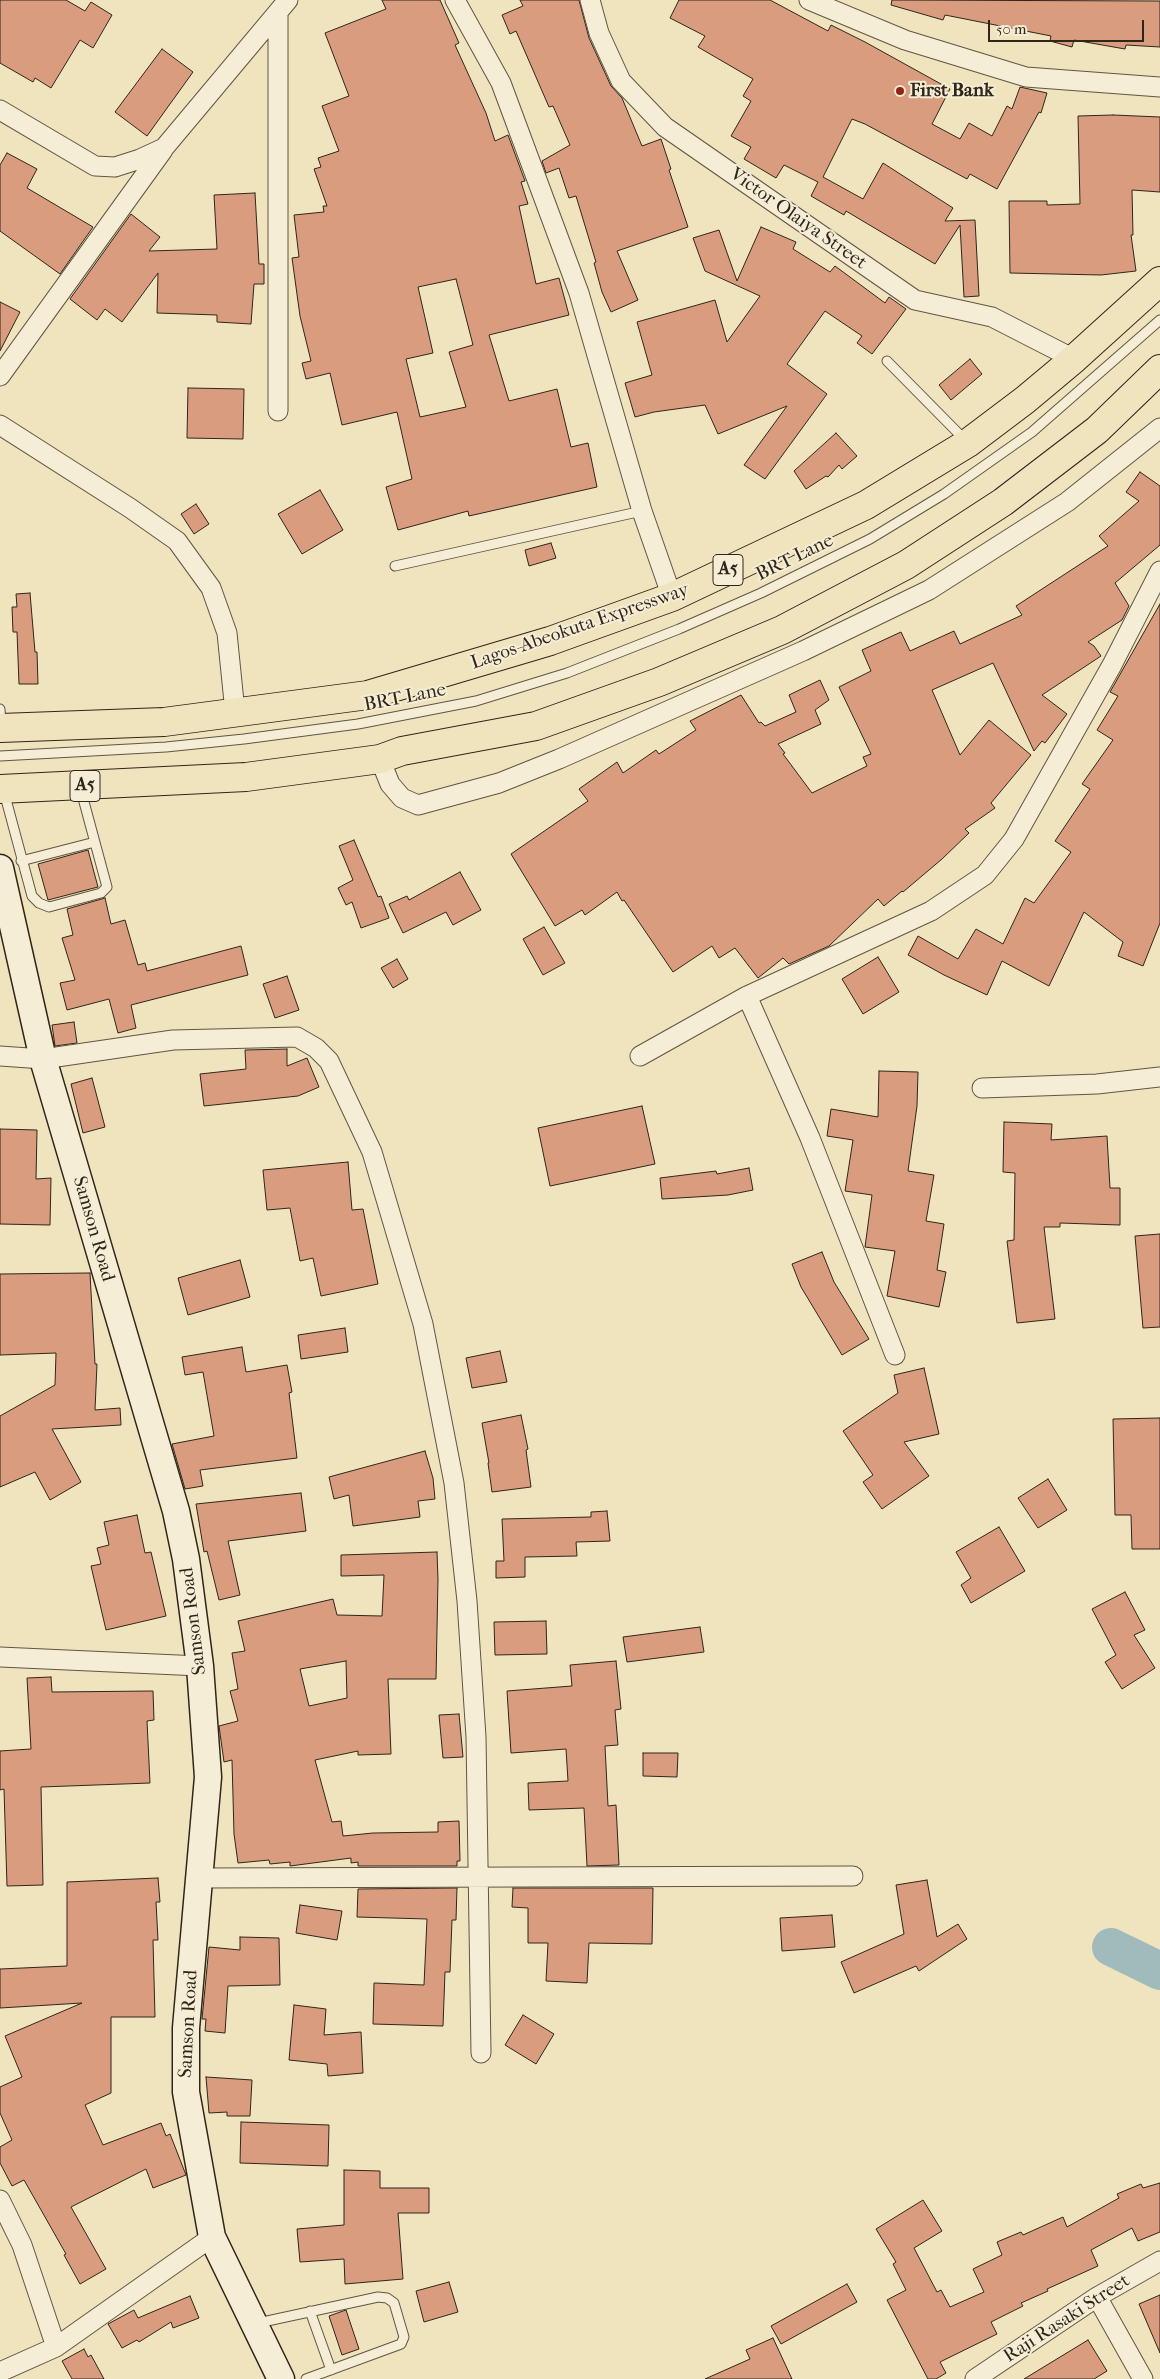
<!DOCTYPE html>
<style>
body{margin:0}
#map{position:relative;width:1160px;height:2379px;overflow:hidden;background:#f0e4be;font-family:"IM FELL French Canon",serif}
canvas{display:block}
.scale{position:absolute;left:988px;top:20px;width:156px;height:22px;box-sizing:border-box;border:2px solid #30251a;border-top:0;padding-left:6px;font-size:15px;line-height:18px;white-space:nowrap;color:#30251a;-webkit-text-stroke:4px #f5edd5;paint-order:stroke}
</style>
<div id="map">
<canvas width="1160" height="2379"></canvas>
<div class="scale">50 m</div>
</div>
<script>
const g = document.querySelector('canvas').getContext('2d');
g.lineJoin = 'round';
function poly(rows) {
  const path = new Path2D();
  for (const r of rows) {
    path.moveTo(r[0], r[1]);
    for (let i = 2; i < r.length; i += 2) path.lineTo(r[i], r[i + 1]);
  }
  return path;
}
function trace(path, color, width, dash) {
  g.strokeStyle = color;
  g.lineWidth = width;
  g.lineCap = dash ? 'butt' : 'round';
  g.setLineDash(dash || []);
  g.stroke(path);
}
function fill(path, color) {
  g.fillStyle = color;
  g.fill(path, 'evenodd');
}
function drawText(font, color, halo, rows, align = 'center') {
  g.font = font + ' "IM FELL French Canon",serif';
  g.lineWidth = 4;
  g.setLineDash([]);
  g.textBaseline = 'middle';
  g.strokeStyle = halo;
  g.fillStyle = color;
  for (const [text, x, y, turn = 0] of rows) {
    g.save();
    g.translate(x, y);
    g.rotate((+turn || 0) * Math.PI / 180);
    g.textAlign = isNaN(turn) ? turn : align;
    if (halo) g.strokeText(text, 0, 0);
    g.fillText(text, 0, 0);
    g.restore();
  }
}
const river = poly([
 [1111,1947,1160,1971]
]);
const building = poly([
 [0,0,66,0,85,11,91,2,112,15,93,48,80,40,51,88,35,78,33,82,0,63,0,0],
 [382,0,440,0,459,43,455,45,486,113,495,141,508,135,525,181,521,182,528,204,519,206,536,284,559,278,569,315,489,335,509,401,557,389,571,447,588,443,597,487,469,516,468,511,398,530,386,487,412,479,397,412,342,425,330,373,306,379,302,363,311,361,300,316,292,258,299,257,294,215,324,212,323,206,327,206,314,169,321,167,318,158,339,151,322,106,349,96,325,33,386,9,382,0],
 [456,279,473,345,449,352,466,407,420,417,406,359,433,353,418,287,456,279],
 [520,0,579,0,589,38,611,86,622,98,642,146,661,139,671,169,669,170,688,227,617,251,638,300,611,312,602,292,594,263,596,262,576,196,569,198,559,168,546,173,542,161,570,145,553,106,549,107,516,31,510,34,502,15,523,6,520,0],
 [679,0,770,0,828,31,831,25,865,42,950,89,932,124,960,139,969,123,992,136,1007,106,1012,109,1020,87,1047,93,1041,113,1039,112,997,189,970,174,967,179,865,124,852,119,823,177,863,199,883,163,953,208,945,221,975,220,979,296,964,297,960,225,935,264,846,211,844,215,811,196,818,182,784,165,776,178,744,159,751,147,731,136,751,101,743,96,753,79,698,47,705,36,670,18,679,0],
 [892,0,1160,1,1160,47,1126,45,1125,49,1074,40,1072,47,1050,41,1051,36,945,15,943,20,891,5,892,0],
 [162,49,193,72,147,136,115,112,162,49],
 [1113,115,1160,117,1160,192,1132,190,1133,235,1131,235,1136,271,1101,275,1010,273,1009,201,1047,201,1047,205,1080,204,1078,116,1113,115],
 [7,153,37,169,27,188,93,227,60,274,0,231,0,165,7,153],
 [255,193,259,264,264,264,264,284,254,284,251,324,217,322,217,315,157,313,158,273,122,322,105,309,97,320,70,299,131,214,160,237,149,251,217,249,214,195,255,193],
 [761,227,796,242,793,249,830,272,835,266,885,303,889,297,906,309,872,354,857,343,862,336,825,311,787,364,827,394,765,479,744,465,787,406,718,434,705,405,654,412,635,417,625,383,652,375,637,322,715,300,727,342,760,296,705,271,693,238,719,230,737,281,761,227],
 [0,302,20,312,0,351,0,302],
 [970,359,982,374,951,400,939,385,970,359],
 [188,388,244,389,243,439,187,438,188,388],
 [836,433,857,456,842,469,839,465,828,477,826,476,806,489,794,471,836,433],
 [1140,472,1160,486,1160,545,1115,583,1129,606,1122,620,1088,642,1094,646,1101,656,1042,695,1067,714,1045,743,1042,741,1034,751,993,663,932,690,960,755,989,720,1031,755,991,803,995,808,965,829,969,833,942,859,903,892,902,891,884,906,878,899,829,946,789,964,783,958,758,978,735,948,719,958,712,946,673,972,624,900,622,901,617,892,585,915,582,910,555,926,511,854,588,801,579,789,617,762,623,773,656,750,659,754,696,730,690,721,741,695,759,723,761,722,765,726,796,712,789,695,820,680,829,700,815,710,821,724,778,744,785,753,783,754,812,793,867,766,863,757,871,754,839,687,871,671,862,650,901,632,910,651,954,631,960,644,1022,615,1016,606,1108,546,1099,536,1139,501,1126,492,1140,472],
 [320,490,343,530,302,554,278,514,320,490],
 [196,504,209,524,194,534,181,514,196,504],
 [551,543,556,558,529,566,525,550,551,543],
 [30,593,35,652,37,652,38,684,19,684,17,632,13,632,12,607,17,607,16,594,30,593],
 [1160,604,1160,923,1143,966,1118,956,1123,942,1084,912,1049,986,1002,961,987,995,944,975,908,955,918,936,958,959,976,929,1003,944,1025,898,1034,903,1071,852,1055,841,1090,789,1082,784,1113,740,1097,730,1118,696,1110,692,1160,604],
 [354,840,378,897,381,896,389,918,361,928,352,902,346,905,338,888,353,880,339,846,354,840],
 [88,850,98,887,48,900,38,864,88,850],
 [460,872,481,910,453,925,446,912,403,933,389,904,407,896,409,900,460,872],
 [105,898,111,924,125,920,138,965,145,963,147,971,241,946,248,975,131,1005,136,1028,118,1033,109,999,67,1010,60,983,75,980,62,938,73,935,67,909,105,898],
 [544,927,565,963,543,975,523,939,544,927],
 [878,957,899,992,863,1014,842,979,878,957],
 [397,959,408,979,393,988,381,968,397,959],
 [287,976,299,1010,275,1018,263,984,287,976],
 [74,1022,77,1043,55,1046,52,1025,74,1022],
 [287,1049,287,1066,307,1058,319,1087,298,1096,204,1106,200,1074,246,1069,245,1050,287,1049],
 [879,1071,918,1072,917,1106,908,1171,934,1175,926,1221,944,1224,937,1270,946,1272,939,1307,887,1296,895,1251,865,1247,872,1195,845,1191,853,1140,827,1136,831,1109,878,1117,879,1071],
 [92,1078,105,1127,83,1133,71,1084,92,1078],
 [642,1106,655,1164,550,1186,538,1128,642,1106],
 [1004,1122,1052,1124,1051,1140,1107,1136,1110,1188,1120,1188,1120,1225,1060,1223,1060,1227,1044,1227,1055,1319,1017,1323,1007,1241,1014,1240,1015,1173,1003,1172,1004,1122],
 [0,1129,37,1130,36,1179,51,1178,50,1225,0,1224,0,1129],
 [348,1162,352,1210,363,1209,378,1284,321,1296,313,1258,300,1261,290,1208,267,1210,263,1170,348,1162],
 [749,1168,753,1190,728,1195,662,1199,660,1178,716,1171,717,1174,749,1168],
 [1160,1234,1160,1327,1143,1328,1135,1236,1160,1234],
 [822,1252,834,1282,869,1339,842,1355,801,1287,792,1264,822,1252],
 [240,1260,250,1297,188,1315,178,1278,240,1260],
 [90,1273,95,1364,97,1364,95,1410,120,1408,121,1425,52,1429,81,1482,50,1500,35,1472,0,1487,0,1416,55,1385,56,1353,0,1355,0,1274,90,1273],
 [345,1328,348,1352,301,1359,298,1335,345,1328],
 [242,1347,246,1372,287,1365,292,1392,289,1393,297,1458,200,1470,203,1486,185,1489,172,1444,214,1436,203,1372,185,1375,182,1357,242,1347],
 [500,1351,507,1382,472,1388,466,1358,500,1351],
 [924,1368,939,1434,904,1442,929,1476,882,1509,863,1482,873,1475,843,1431,898,1393,894,1375,924,1368],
 [521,1415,528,1449,526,1450,531,1487,492,1492,488,1463,489,1463,482,1423,521,1415],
 [1160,1418,1160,1549,1132,1549,1131,1515,1115,1515,1113,1419,1160,1418],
 [425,1451,433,1478,435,1499,418,1501,420,1517,353,1526,349,1495,334,1499,329,1477,425,1451],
 [1048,1479,1067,1510,1038,1528,1018,1498,1048,1479],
 [301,1493,306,1531,228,1541,240,1595,219,1600,207,1551,204,1552,196,1504,301,1493],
 [607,1511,610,1541,576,1542,577,1556,525,1557,525,1577,496,1578,496,1561,504,1561,502,1519,591,1517,591,1512,607,1511],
 [137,1515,145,1553,151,1552,166,1616,106,1630,91,1566,101,1564,97,1548,109,1545,104,1522,137,1515],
 [999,1527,1025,1571,971,1603,961,1585,971,1578,956,1552,999,1527],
 [437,1552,438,1579,436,1679,388,1679,391,1754,358,1755,358,1751,315,1760,332,1822,341,1821,343,1836,373,1833,438,1832,438,1822,459,1821,460,1861,457,1861,457,1866,358,1866,358,1862,351,1863,351,1858,290,1866,290,1862,270,1864,269,1860,238,1863,234,1834,232,1760,224,1762,219,1726,238,1721,230,1691,238,1689,232,1653,245,1651,238,1621,333,1599,337,1615,382,1616,384,1575,341,1576,341,1555,437,1552],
 [346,1661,347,1698,309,1706,300,1669,346,1661],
 [1125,1592,1145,1630,1134,1635,1155,1668,1122,1689,1105,1662,1116,1655,1092,1609,1125,1592],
 [546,1621,547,1654,495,1655,494,1622,546,1621],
 [700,1627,704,1652,627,1662,623,1637,700,1627],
 [616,1661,621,1709,615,1710,618,1745,605,1746,608,1806,616,1805,619,1865,587,1866,584,1808,529,1810,528,1783,568,1781,566,1749,511,1753,507,1691,572,1686,570,1665,616,1661],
 [51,1677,52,1692,153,1691,154,1720,147,1721,150,1783,41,1787,43,1885,7,1886,4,1789,0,1790,0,1751,31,1749,27,1678,51,1677],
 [459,1714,463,1757,443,1758,439,1715,459,1714],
 [643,1753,678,1753,677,1777,643,1776,643,1753],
 [158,1878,160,1902,156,1902,158,1940,153,1940,155,2017,111,2017,111,2093,85,2105,103,2145,161,2123,166,2136,170,2134,186,2175,153,2188,146,2169,71,2207,106,2269,80,2284,64,2255,66,2254,24,2180,12,2186,0,2163,0,2147,12,2140,0,2113,0,2087,22,2077,5,2036,82,2003,0,2008,0,1969,67,1966,67,1882,158,1878],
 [927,1880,937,1937,958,1924,967,1939,919,1971,916,1966,854,1993,841,1962,904,1934,896,1885,927,1880],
 [457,1888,456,1920,452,1920,450,1972,445,1972,443,2026,373,2024,374,1983,424,1985,427,1919,357,1917,358,1889,457,1888],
 [513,1888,653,1888,652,1944,589,1943,587,1983,546,1981,548,1943,528,1943,528,1908,512,1907,513,1888],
 [300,1905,342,1911,337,1940,296,1933,300,1905],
 [832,1915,835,1947,782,1951,780,1918,832,1915],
 [240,1937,279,1938,280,1985,228,1986,225,2033,205,2031,206,2019,202,2019,209,1947,240,1950,240,1937],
 [294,2005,326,2009,324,2035,361,2032,363,2073,328,2076,327,2064,289,2060,294,2005],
 [523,2015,554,2034,536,2064,505,2045,523,2015],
 [206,2077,252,2080,250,2116,227,2116,227,2112,209,2113,206,2077],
 [241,2122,329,2125,328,2166,240,2163,241,2122],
 [344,2170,380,2171,380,2188,429,2188,429,2213,398,2213,403,2279,345,2284,344,2259,300,2262,297,2229,344,2225,344,2170],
 [1160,2183,1160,2232,1138,2241,1132,2228,1091,2250,1098,2266,1047,2289,1048,2291,1021,2303,1023,2306,991,2322,997,2334,940,2362,946,2373,936,2379,928,2379,887,2300,906,2290,893,2264,896,2262,876,2229,923,2200,942,2231,914,2248,937,2292,941,2290,950,2307,984,2292,973,2269,1002,2255,997,2242,1021,2232,1023,2235,1063,2217,1067,2227,1119,2198,1117,2194,1141,2184,1143,2188,1160,2183],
 [449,2282,458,2312,424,2322,416,2291,449,2282],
 [847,2284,857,2302,781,2344,771,2326,847,2284],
 [1160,2295,1160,2353,1139,2304,1160,2295],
 [190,2296,199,2318,173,2328,171,2322,139,2342,137,2340,122,2348,108,2324,134,2310,138,2318,190,2296],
 [346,2310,359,2349,342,2355,329,2316,346,2310],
 [773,2338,792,2379,705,2379,750,2359,746,2350,773,2338],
 [1088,2340,1107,2371,1094,2379,1024,2379,1088,2340],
 [84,2349,88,2357,91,2355,104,2379,72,2379,62,2361,84,2349]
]);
const lane = poly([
 [887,361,966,441],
 [395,566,642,511],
 [0,709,1,725],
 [0,756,166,747,244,739,358,724,476,701,567,673,679,629,761,593,870,539,944,494,1032,432,1160,320],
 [4,792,32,896,39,903,49,907,101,893,107,887,80,787],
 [21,861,95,842],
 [310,2311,331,2370],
 [258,2323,378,2297,387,2298,394,2303,404,2337,401,2344,306,2379]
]);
const street = poly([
 [455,0,501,83,579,293,642,511,672,597],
 [590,0,599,33,621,81,665,127,915,300,992,317,1074,359],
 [809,0,905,40,1026,77,1160,87],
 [0,110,95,166,115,167,140,159,164,148,288,0],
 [0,376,163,150],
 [278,411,278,12],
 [0,425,130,508,177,541,211,588,227,633,235,712],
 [380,759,390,784,402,798,418,805,499,783,559,759,803,651,929,590,1067,502,1160,428],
 [747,996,810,1138,895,1355],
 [0,1056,43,1059,173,1040,297,1037,316,1048,329,1061,372,1152,423,1324,454,1483,467,1601,476,1737,481,2053],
 [640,1056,747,996,931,911,985,875,1014,839,1112,665,1160,571],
 [982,1088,1097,1084,1160,1077],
 [0,1657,200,1666],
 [199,1878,853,1876],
 [0,2200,22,2245,56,2347],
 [1097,2297,1143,2379],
 [0,2372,56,2347,212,2237],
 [975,2379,1097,2297,1160,2261]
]);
const secondary = poly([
 [0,868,43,1059,176,1511,186,1559,200,1666,208,1777,186,2028,186,2092,212,2237,281,2379]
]);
const highway = poly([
 [0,728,164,722,368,695,550,641,672,597,866,505,968,443,1025,400,1074,359,1160,281],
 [0,789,246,777,380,759,402,751,536,726,659,682,782,630,906,565,1003,502,1097,430,1160,369]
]);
const markers = [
 [900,91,5,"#8f2418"]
];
const shields = [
 [728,570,30],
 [85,786,30]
];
const shieldNames = [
 ["A5",728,570],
 ["A5",85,786]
];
const poiNames = [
 ["First Bank",910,91]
];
const streetNames = [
 ["Victor Olaiya Street",798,219,35],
 ["BRT Lane",795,558,-26],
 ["Lagos-Abeokuta Expressway",580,627,-19],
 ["BRT Lane",405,698,-11],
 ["Samson Road",93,1229,74],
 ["Samson Road",194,1621,-97],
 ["Samson Road",189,2024,-87],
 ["Raji Rasaki Street",1067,2319,-33]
];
trace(river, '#a1bbbd', 38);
fill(building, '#d99c7f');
trace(building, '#30251a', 1);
trace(lane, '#605543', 11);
trace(street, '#605543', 21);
trace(secondary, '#30251a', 29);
trace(highway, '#30251a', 30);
trace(lane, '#f5edd5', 9);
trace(street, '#f5edd5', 19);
trace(secondary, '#f5edd5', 26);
trace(highway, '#f0e4be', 28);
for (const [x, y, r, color] of markers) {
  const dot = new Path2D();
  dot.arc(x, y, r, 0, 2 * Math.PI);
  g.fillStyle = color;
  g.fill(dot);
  trace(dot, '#f5edd5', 2);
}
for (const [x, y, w] of shields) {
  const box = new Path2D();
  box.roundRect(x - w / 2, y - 15.5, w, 31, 4);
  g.fillStyle = '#f5edd5';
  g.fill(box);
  trace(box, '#30251a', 1);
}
drawText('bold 18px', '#30251a', null, shieldNames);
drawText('bold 19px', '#30251a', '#f5edd5', poiNames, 'left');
drawText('19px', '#30251a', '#f5edd5', streetNames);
</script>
